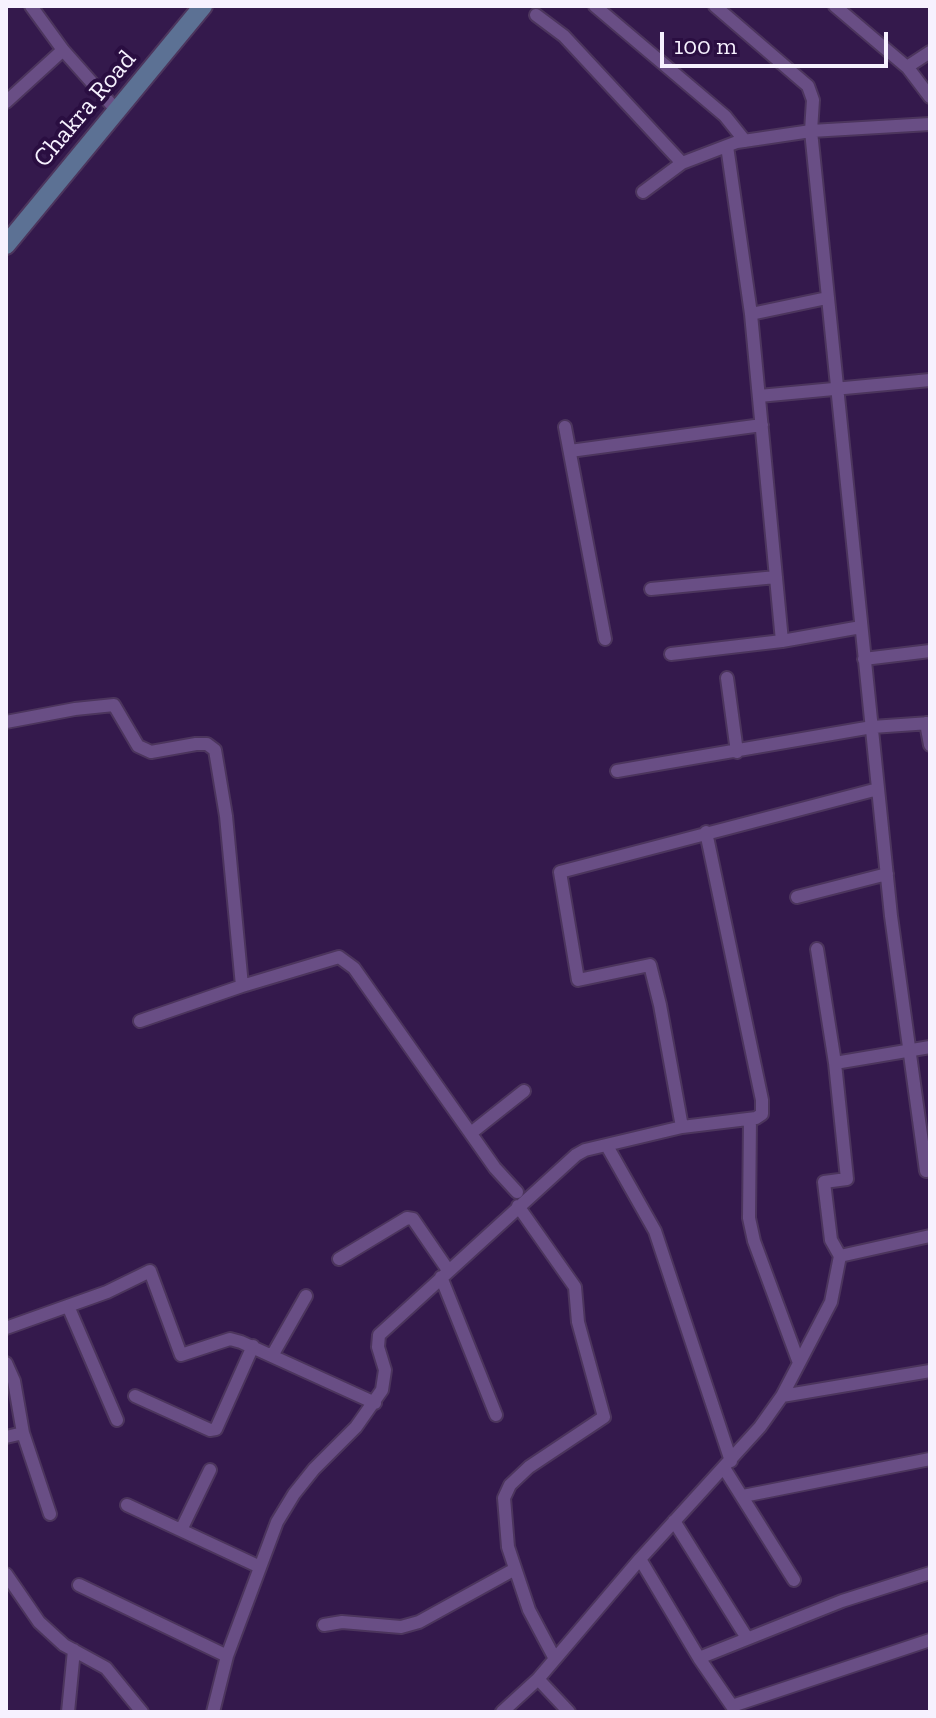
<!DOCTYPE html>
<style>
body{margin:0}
#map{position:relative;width:936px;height:1718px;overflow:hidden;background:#34194c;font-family:"Zilla Slab",serif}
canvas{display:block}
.frame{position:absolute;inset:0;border:8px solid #f6f1fe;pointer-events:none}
.scale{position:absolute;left:660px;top:32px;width:228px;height:36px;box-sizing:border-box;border:4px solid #f6f1fe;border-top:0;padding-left:10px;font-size:24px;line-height:28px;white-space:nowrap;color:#f6f1fe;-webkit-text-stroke:6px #2a0e41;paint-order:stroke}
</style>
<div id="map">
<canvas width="936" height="1718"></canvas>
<div class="frame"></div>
<div class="scale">100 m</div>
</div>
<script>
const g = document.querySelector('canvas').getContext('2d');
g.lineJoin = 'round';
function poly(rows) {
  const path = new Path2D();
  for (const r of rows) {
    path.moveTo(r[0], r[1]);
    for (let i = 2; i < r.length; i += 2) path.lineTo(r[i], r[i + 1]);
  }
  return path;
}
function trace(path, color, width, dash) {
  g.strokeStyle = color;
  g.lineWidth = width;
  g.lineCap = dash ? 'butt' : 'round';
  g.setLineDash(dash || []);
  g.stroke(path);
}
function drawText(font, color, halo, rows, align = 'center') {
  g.font = font + ' "Zilla Slab",serif';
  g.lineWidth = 8;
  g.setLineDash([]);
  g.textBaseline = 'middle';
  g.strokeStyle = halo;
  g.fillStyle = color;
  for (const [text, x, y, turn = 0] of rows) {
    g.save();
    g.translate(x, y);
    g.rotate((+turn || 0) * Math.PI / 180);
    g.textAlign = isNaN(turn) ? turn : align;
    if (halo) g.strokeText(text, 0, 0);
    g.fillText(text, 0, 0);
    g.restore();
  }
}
const minor = poly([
 [31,6,63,50,118,112],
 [595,6,725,116,745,141],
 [715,6,808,86,813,100,811,131,891,916,926,1171],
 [835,6,908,68,930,97],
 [536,15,564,36,682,163],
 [907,67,930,52],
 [6,102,63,50],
 [727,146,751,314,782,641],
 [643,192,682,163,737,142,811,131,930,124],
 [751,314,827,298],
 [759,396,930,380],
 [565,427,605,639],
 [570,451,762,425],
 [651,589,776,577],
 [671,654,782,641,861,627],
 [864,659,930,651],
 [727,678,737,752],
 [6,722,75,709,114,705,138,746,151,752,196,744,207,744,215,750,226,816,242,986],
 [926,723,930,745],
 [617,771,872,727,930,723],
 [797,897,887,874],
 [817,949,835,1063,847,1179,824,1182,831,1240,840,1256],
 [140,1021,242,986,339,957,354,968,495,1168,517,1192],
 [835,1063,930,1047],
 [750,1119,749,1218,754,1241,799,1363],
 [682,1127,660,1005,650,965,578,980,560,872,878,789],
 [471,1133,524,1091],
 [607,1146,655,1231,731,1461],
 [518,1206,575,1287,578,1322,604,1417,529,1467,510,1485,504,1498,508,1547,529,1610,555,1659],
 [339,1259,407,1218,413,1219,448,1270],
 [441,1277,496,1415],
 [68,1306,117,1420],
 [6,1328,107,1292,150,1271,181,1355,230,1339,241,1342,375,1403],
 [273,1354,306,1296],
 [6,1363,14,1381,23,1433,50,1514],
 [135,1396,210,1430,216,1429,253,1346],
 [782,1396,930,1371],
 [6,1437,23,1433],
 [724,1468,794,1580],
 [743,1496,930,1459],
 [127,1505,260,1567],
 [674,1521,747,1638],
 [181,1530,210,1470],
 [640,1559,699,1658,732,1706,930,1640],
 [6,1574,39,1622,64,1645,106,1668,142,1712],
 [79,1585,227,1656],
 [324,1625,342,1622,401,1627,419,1622,515,1569],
 [699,1658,842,1601,930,1573],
 [538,1679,569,1712],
 [68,1712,74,1650],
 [213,1712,227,1656,277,1522,294,1494,314,1469,356,1427,382,1390,385,1370,378,1347,379,1335,576,1155,585,1150,682,1127,756,1118,762,1114,762,1100,706,832],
 [502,1712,538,1679,640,1559,760,1427,782,1396,831,1302,840,1256,930,1236]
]);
const secondary = poly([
 [6,245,203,6]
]);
const streetNames = [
 ["Chakra Road",85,109,-50]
];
trace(minor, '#4c355d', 16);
trace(secondary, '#4c355d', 22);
trace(minor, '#694e85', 12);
trace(secondary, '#5c7194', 18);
drawText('26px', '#f6f1fe', '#2a0e41', streetNames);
</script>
